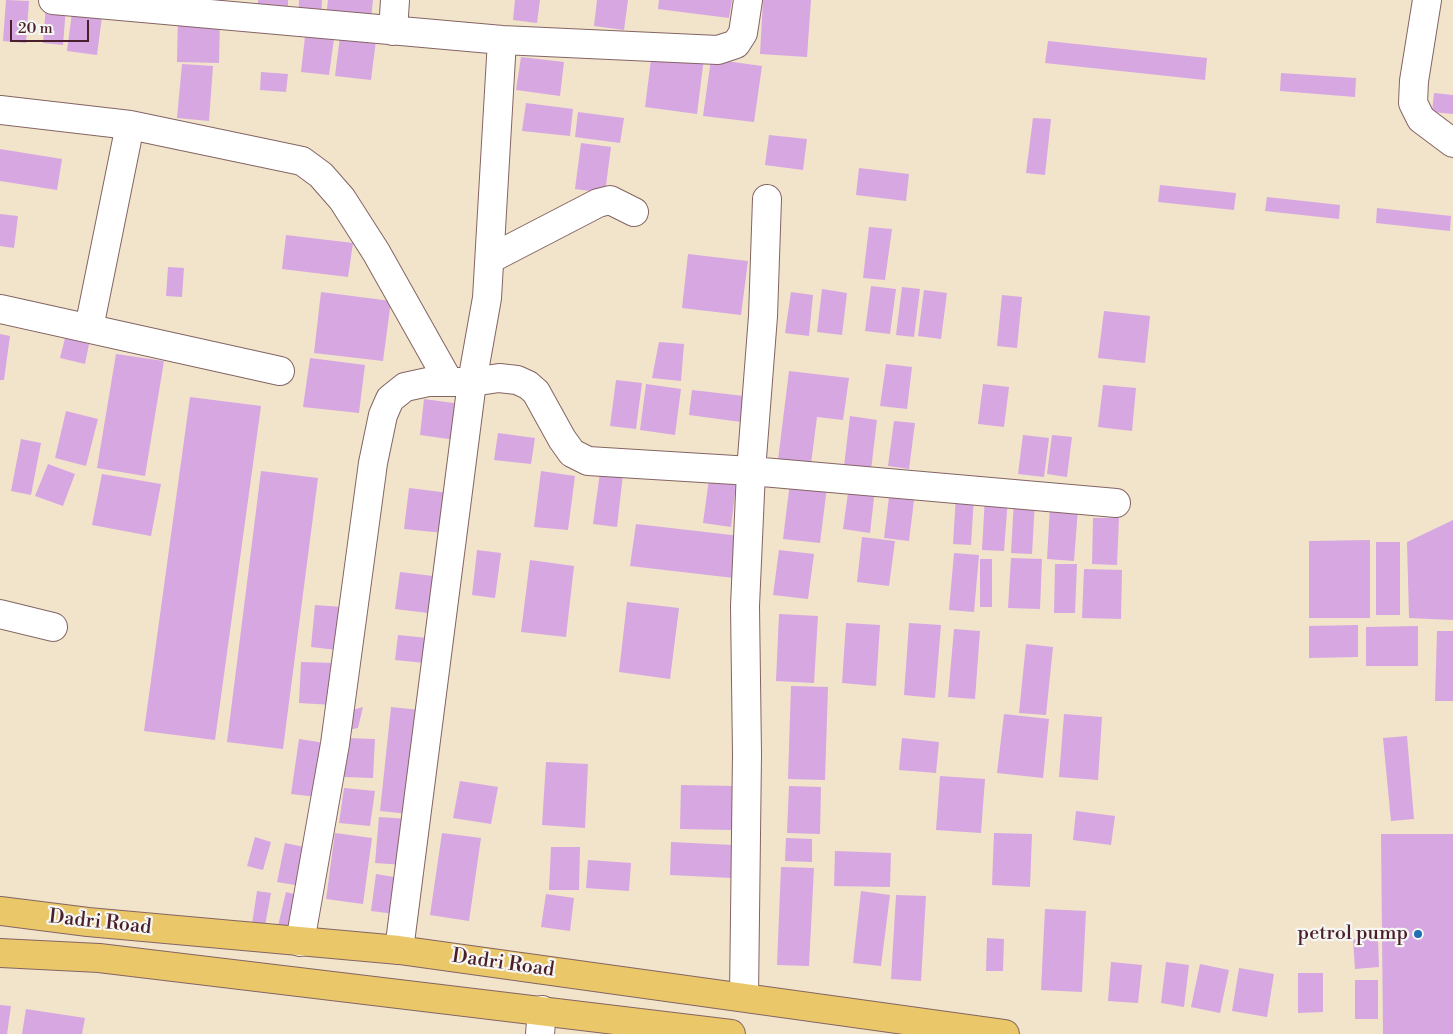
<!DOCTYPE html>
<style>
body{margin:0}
#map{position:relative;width:1453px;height:1034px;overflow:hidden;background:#f1e4cb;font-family:"Libre Bodoni",serif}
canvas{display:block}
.scale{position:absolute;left:10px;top:20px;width:79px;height:22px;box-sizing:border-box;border:2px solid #4a1f2b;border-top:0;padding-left:6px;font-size:15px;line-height:18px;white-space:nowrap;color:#4a1f2b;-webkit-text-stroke:4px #f6f6f2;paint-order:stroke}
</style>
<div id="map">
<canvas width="1453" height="1034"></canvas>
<div class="scale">20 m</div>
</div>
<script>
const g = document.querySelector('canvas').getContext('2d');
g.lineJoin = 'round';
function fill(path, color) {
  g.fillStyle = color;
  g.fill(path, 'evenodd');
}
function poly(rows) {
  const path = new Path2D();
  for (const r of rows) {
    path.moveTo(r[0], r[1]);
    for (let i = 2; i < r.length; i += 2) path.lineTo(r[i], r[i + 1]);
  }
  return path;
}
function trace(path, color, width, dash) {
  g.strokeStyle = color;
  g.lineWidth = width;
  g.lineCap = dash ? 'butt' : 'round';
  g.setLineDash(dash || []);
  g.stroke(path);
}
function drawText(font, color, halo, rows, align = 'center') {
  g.font = font + ' "Libre Bodoni",serif';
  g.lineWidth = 4.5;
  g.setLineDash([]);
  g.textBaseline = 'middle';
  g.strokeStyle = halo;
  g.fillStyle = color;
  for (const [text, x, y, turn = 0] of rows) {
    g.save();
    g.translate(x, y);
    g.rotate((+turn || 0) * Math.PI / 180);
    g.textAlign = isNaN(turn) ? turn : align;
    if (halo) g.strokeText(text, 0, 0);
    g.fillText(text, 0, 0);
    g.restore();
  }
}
const building = poly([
 [6,0,29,1,26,43,3,41],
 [258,0,288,0,288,12,258,11],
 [299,0,322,0,321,20,298,20],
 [328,0,373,0,371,19,326,17],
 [515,0,540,0,537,23,513,20],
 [597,0,628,0,624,30,594,26],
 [659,0,732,0,729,18,658,9],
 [763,0,811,0,807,57,760,54],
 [46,5,66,7,63,45,43,43],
 [73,5,103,9,97,55,67,51],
 [178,17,220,18,219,63,177,62],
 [306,28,335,32,329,75,301,72],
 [340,36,376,40,371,80,335,76],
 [1048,41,1207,58,1205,80,1045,63],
 [652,52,704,58,697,114,645,107],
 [521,57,564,62,560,96,516,90],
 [711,59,762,66,754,122,703,116],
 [182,64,213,66,209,121,177,118],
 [261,72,288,74,286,92,260,90],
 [1281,73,1356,78,1355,97,1280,91],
 [1434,93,1453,95,1453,114,1432,112],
 [526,103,573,109,570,136,522,131],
 [578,112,624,118,620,143,575,137],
 [1033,118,1051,119,1045,175,1026,173],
 [769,135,807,139,803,170,765,165],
 [581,143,611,147,605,193,575,189],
 [0,149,62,159,57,190,0,181],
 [859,168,909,174,906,201,856,195],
 [1160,185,1236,193,1234,210,1158,202],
 [1267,197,1340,205,1339,219,1265,211],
 [1377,208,1451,216,1450,231,1376,223],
 [0,214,18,216,14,248,0,246],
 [869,227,892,229,885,280,863,278],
 [286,235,353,243,348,277,282,269],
 [688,254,748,261,741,315,682,308],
 [168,267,184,268,182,297,166,296],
 [871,286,896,289,890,334,865,331],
 [902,287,920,289,914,337,896,335],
 [822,289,847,293,842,335,817,332],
 [924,290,947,293,941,339,918,336],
 [321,292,391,301,383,361,314,353],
 [791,292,813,295,809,336,785,333],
 [1002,295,1022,297,1017,348,997,346],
 [1104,311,1150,316,1145,363,1098,358],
 [0,334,10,336,4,380,0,380],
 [65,338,89,344,85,364,60,358],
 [659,342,684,344,681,381,652,378],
 [116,354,164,361,145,476,97,468],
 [310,358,365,365,359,413,303,407],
 [886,364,912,367,907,409,880,406],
 [789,371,849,378,843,420,817,417,811,464,778,460],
 [616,380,642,383,636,429,610,426],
 [646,384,681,389,675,435,640,430],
 [983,384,1009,387,1004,427,978,424],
 [1103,385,1136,388,1132,431,1098,427],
 [692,390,744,396,741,422,689,415],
 [190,397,261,406,215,740,144,731],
 [424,399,461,404,456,440,420,435],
 [66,411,98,419,86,466,55,458],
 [850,416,877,420,871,470,844,466],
 [894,421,915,423,909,469,888,466],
 [498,433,535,438,531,464,494,460],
 [1023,435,1049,438,1044,477,1018,474],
 [1052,435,1072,437,1067,477,1047,474],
 [21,439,41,443,31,495,11,491],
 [48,464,75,474,63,506,35,496],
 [261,471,318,478,283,749,227,742],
 [541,471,575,476,568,530,534,527],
 [600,472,623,474,617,527,593,524],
 [102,474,161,484,151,536,92,525],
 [709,479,736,484,731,527,703,523],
 [790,482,827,487,820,543,783,539],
 [849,486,875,489,870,533,843,529],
 [409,488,449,493,444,533,404,529],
 [890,489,915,492,909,541,884,538],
 [956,495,974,497,971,545,953,544],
 [985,496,1008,498,1004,551,982,550],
 [1014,500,1035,501,1032,554,1011,553],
 [1050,506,1078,508,1074,561,1047,559],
 [1093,518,1119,518,1117,565,1092,564],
 [1453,520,1453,620,1409,618,1407,542],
 [636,524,740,536,734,578,630,566],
 [862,537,895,541,889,586,857,582],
 [1370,540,1370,618,1309,618,1309,541],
 [1376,542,1400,542,1400,615,1376,615],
 [477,550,501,553,495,598,472,595],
 [779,550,814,554,808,599,773,595],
 [954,553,979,555,974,612,949,610],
 [1011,558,1042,559,1040,609,1008,608],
 [980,559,992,559,992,607,980,607],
 [530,560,574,566,566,637,521,632],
 [1055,564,1077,564,1075,613,1054,613],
 [1084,569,1122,570,1121,619,1082,618],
 [400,572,433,576,428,613,395,609],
 [627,602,679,608,670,679,619,672],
 [315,605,342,607,337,650,311,647],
 [779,614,818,616,814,683,776,681],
 [846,623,880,625,876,686,842,683],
 [909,623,941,625,935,698,904,695],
 [1358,625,1358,657,1309,658,1309,626],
 [1418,626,1418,666,1366,666,1366,627],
 [954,629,980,631,975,699,948,697],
 [1437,631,1453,631,1453,701,1435,701],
 [398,635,428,638,425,663,395,660],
 [1026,644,1053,647,1046,715,1019,713],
 [301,662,336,663,333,705,299,703],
 [791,686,828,687,825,780,788,779],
 [363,707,358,728,347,730,349,711],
 [391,707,420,710,409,814,380,811],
 [1004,714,1049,719,1043,778,997,773],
 [1064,714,1102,717,1098,780,1059,777],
 [1407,736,1414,819,1391,821,1383,738],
 [345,738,375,739,373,778,344,777],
 [902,738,939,742,936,773,899,770],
 [299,739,325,743,318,797,291,794],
 [546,762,588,764,585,828,542,825],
 [940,776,985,779,981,833,936,830],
 [460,781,498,787,491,824,453,818],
 [681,785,733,786,732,830,680,829],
 [789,786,821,787,820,834,787,833],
 [344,788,375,791,370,826,339,823],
 [1076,811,1115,816,1111,845,1073,840],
 [379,817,408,819,404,865,375,863],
 [335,833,372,838,363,904,326,899],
 [442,833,481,838,469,921,430,915],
 [994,833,1032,834,1030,887,992,885],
 [1381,834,1453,834,1453,1034,1383,1034],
 [255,837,271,842,263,870,247,866],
 [786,838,812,839,812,862,785,861],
 [671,842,733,845,732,878,670,875],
 [285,843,309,848,301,886,277,882],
 [551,847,580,847,579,890,549,890],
 [835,851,891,853,890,887,834,886],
 [588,860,631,863,629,891,586,888],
 [781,867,814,868,809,966,777,965],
 [376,874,400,878,395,914,371,911],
 [257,891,271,893,265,926,252,924],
 [861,891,890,895,881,966,853,963],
 [286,892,302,896,294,930,278,926],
 [546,894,574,898,570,931,541,927],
 [896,895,926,896,921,981,891,979],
 [1045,909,1086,911,1082,992,1041,990],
 [987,938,1004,939,1003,971,986,971],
 [1378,938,1379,967,1355,969,1353,939],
 [1111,962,1142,965,1138,1003,1108,1001],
 [1166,962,1189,965,1184,1007,1161,1003],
 [1200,964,1229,970,1220,1013,1191,1007],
 [1239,968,1274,974,1267,1017,1232,1011],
 [1298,973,1323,973,1323,1012,1298,1013],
 [1355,980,1378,980,1378,1019,1355,1019],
 [0,1005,11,1006,7,1034,0,1034],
 [26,1009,85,1018,82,1034,22,1034]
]);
const minor = poly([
 [53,0,502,40,718,50,736,44,743,33,748,0],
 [1427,0,1414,81,1413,103,1421,119,1453,143],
 [393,31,395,0],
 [0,110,130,125,302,161,321,175,342,199,376,252,448,380],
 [490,259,598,203,610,200,634,212],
 [0,309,280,371],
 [89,328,130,125],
 [0,614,53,627],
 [300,942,335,744,373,463,383,415,390,399,405,387,428,382,472,382,499,378,517,380,528,385,536,392,562,439,572,453,588,461,751,471,1116,503],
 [399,950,472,382,487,298,502,40],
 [744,996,747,754,745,606,751,471,763,316,767,199],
 [540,1034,542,1010]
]);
const major = poly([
 [0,911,88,922,399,950,1005,1034],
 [0,953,99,958,731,1034]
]);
const markers = [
 [1418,934,5,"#1f6fb2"]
];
const streetNames = [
 ["Dadri Road",100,923,6],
 ["Dadri Road",503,964,8]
];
const poiNames = [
 ["petrol pump",1408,934]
];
fill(building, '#d7a7e2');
trace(minor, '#846463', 30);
trace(major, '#846463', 30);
trace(minor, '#fff', 28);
trace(major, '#eac769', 28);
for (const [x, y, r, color] of markers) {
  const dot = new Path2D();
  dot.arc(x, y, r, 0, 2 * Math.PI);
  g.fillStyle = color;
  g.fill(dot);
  trace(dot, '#f6f6f2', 2);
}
drawText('20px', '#4a1f2b', '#f6f6f2', streetNames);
drawText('20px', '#4a1f2b', '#f6f6f2', poiNames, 'right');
</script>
